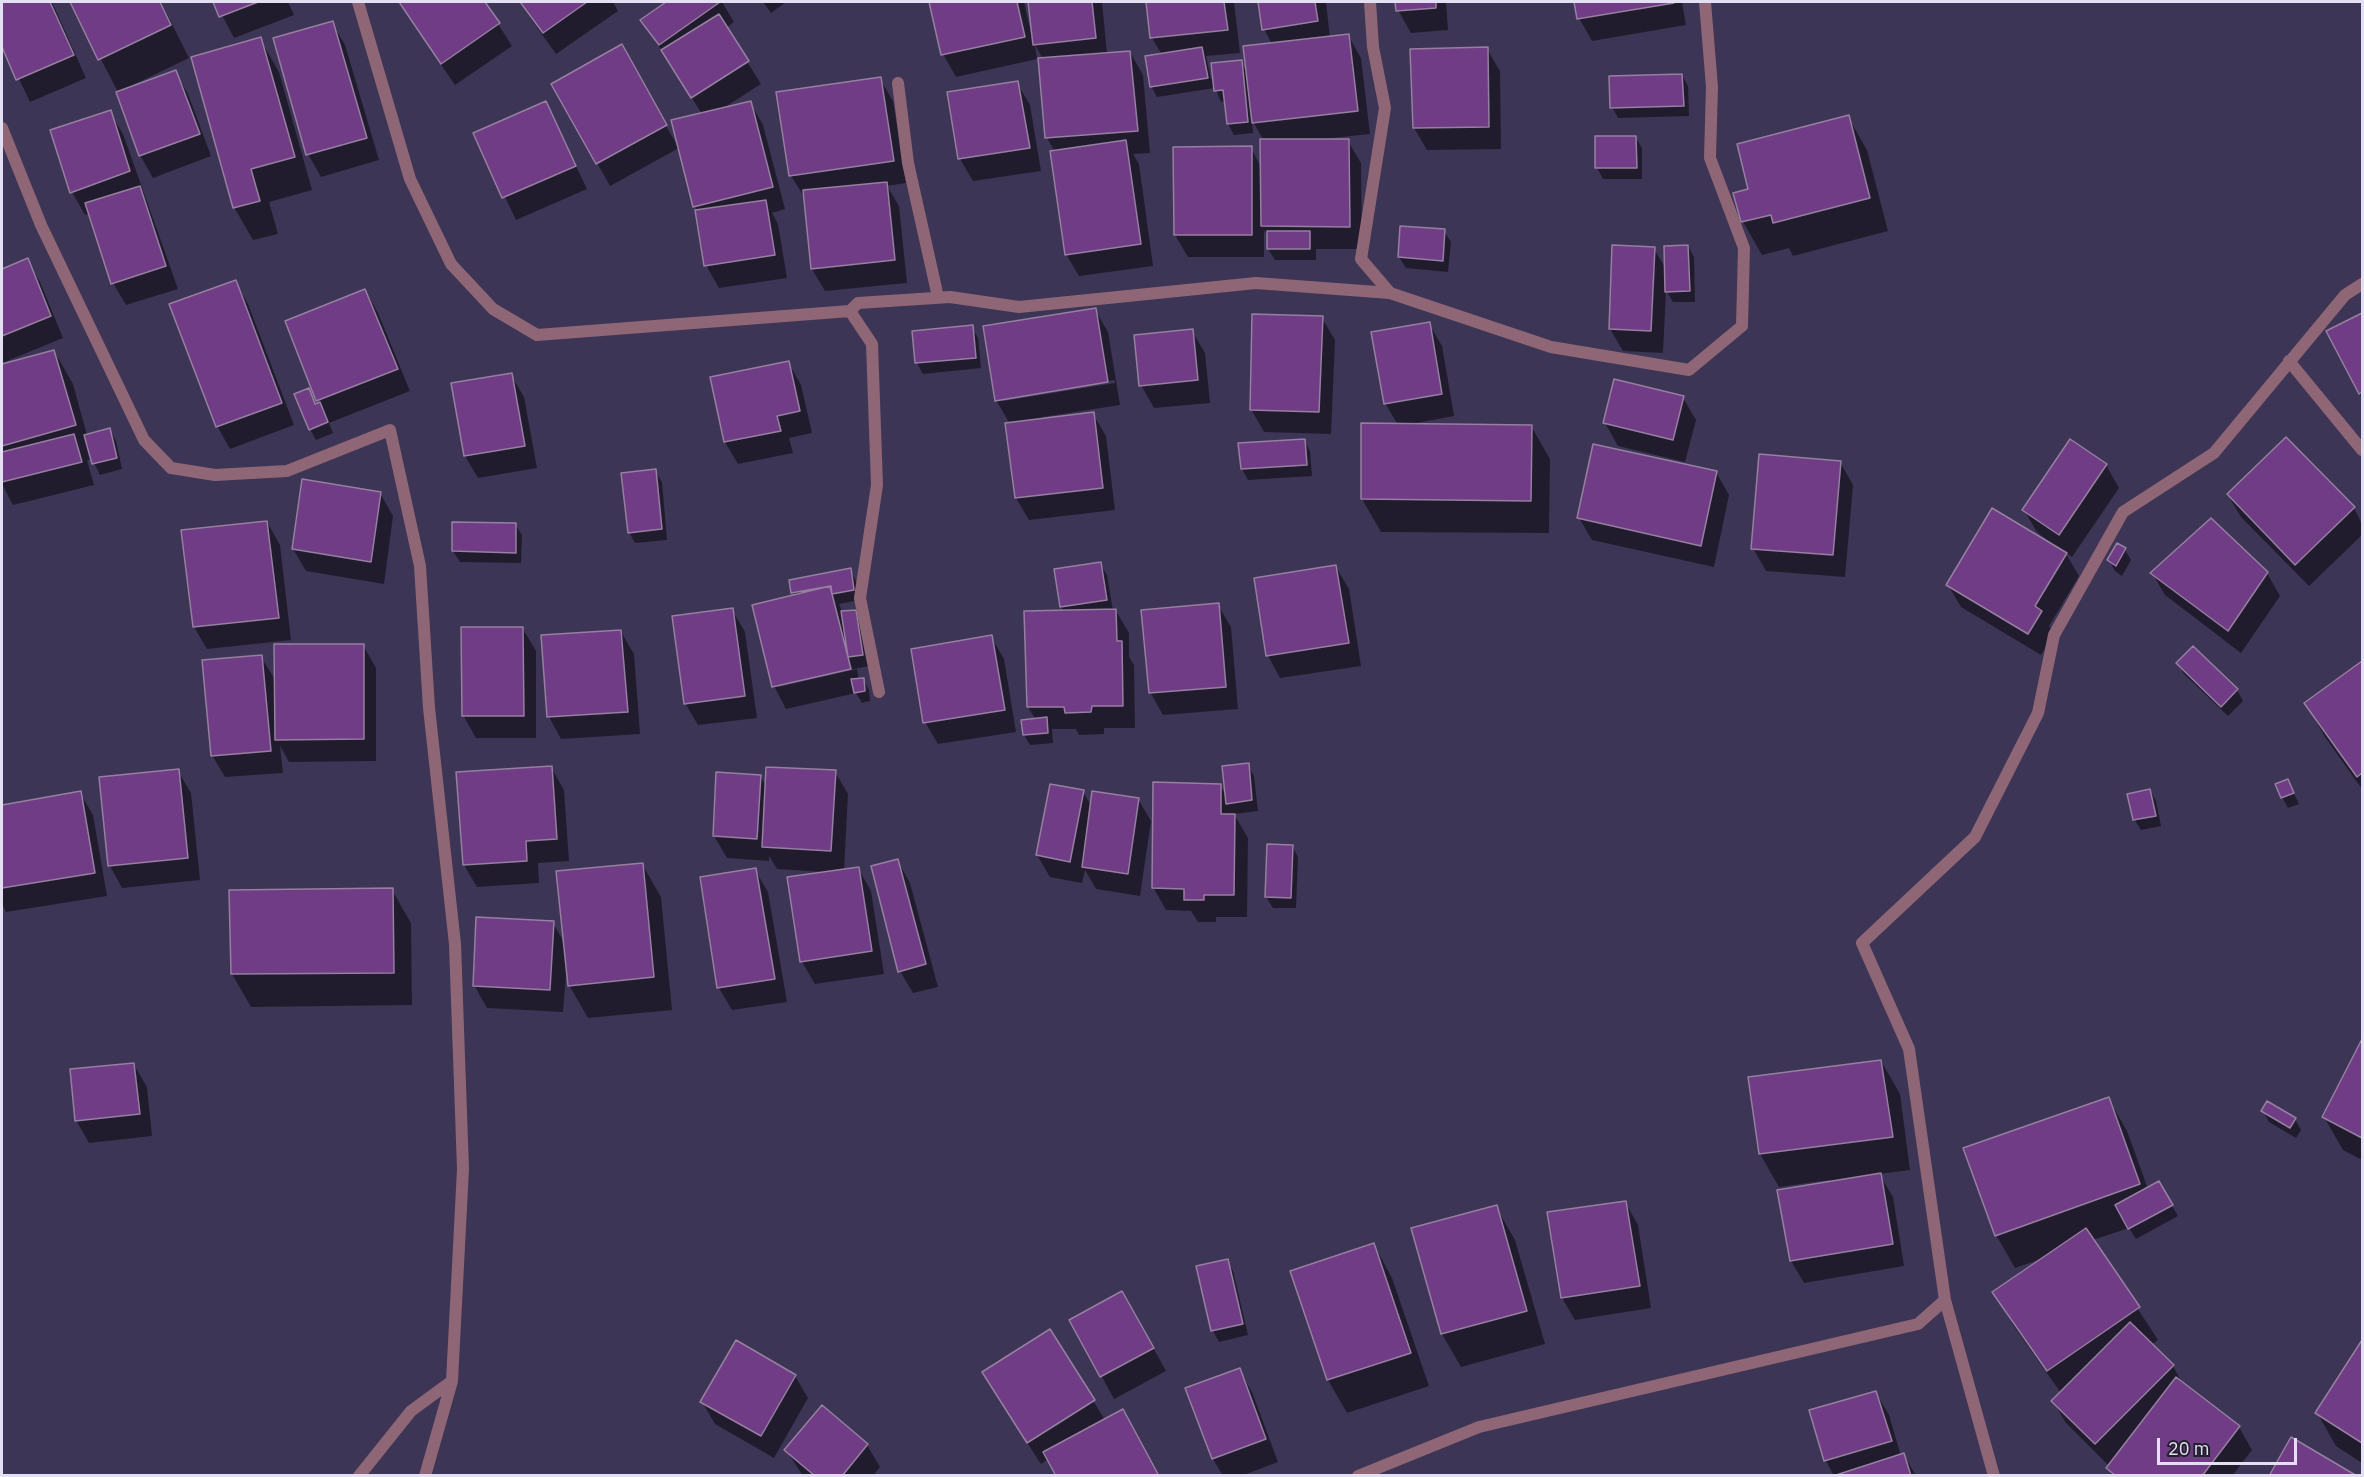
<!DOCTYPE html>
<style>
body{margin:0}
#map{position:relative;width:2364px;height:1477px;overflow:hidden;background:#3d3555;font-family:"IBM Plex Sans",sans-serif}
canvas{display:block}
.frame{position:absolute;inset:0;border:3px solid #e4e0f4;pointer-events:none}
.scale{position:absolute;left:2157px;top:1438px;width:140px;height:27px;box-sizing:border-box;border:3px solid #e4e0f4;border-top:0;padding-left:8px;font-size:18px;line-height:21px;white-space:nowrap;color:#e4e0f4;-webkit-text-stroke:4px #231f2e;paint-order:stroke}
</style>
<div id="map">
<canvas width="2364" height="1477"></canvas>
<div class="frame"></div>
<div class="scale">20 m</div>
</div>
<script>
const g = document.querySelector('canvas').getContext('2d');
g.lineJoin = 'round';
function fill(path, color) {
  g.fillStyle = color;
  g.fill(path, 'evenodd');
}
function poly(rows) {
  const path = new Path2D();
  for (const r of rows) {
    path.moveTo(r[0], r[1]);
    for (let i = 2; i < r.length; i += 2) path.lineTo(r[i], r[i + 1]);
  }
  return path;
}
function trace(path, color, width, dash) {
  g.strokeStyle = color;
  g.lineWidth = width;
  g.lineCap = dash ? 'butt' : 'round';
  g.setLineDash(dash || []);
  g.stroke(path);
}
const shadow = poly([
 [2,2,52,2,86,78,30,102,2,43],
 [71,2,161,2,189,58,133,85,134,87,175,72,188,94,211,156,153,178,140,155,118,92],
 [215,2,288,2,294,15,234,38],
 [398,2,484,2,512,46,455,85],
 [519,2,613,2,618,11,556,54],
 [669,2,722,2,734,22,726,28,761,84,722,109,750,102,763,125,785,209,772,213,778,224,787,278,719,288,706,265,697,212,679,148,610,186,553,84,621,46,678,147,702,114,642,20],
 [763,2,786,2,771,13],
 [931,2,1024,2,1031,33,1033,32,1030,2,1102,2,1107,54,1130,52,1143,75,1150,153,1133,154,1139,164,1153,266,1079,276,1066,254,1055,152,1047,138,1043,59,1035,45,1037,59,956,77,943,54],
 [1148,2,1234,2,1240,53,1206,56,1211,79,1241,61,1247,73,1272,44,1264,29,1259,2,1326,2,1330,38,1348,35,1361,58,1370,134,1322,139,1323,141,1348,141,1361,163,1362,249,1316,249,1316,260,1275,260,1268,249,1268,237,1264,230,1264,257,1188,257,1175,235,1251,148,1261,167,1264,141,1252,120,1253,133,1234,135,1228,124,1226,101,1221,102,1215,88,1157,97,1151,86,1162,55,1152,38],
 [1397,2,1446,2,1448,30,1411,33,1398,10],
 [1576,2,1682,2,1686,25,1592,41,1579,18],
 [332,23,345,45,379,160,321,177,308,154],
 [260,39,279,72,312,190,269,202,278,234,253,240,234,207],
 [1487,49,1500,71,1501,149,1427,150,1414,128],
 [1682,75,1688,86,1689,116,1618,118,1612,107],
 [880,79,893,101,906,183,887,186,899,206,907,283,825,291,812,269,805,198,791,176,778,94],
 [1017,83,1030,105,1041,171,973,181,960,159,949,93],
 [546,103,587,189,516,220,475,134],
 [110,112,123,134,178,289,126,305,113,283,90,213,85,215,72,192],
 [1848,117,1867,150,1888,231,1793,256,1789,248,1762,255,1743,222,1735,194,1750,190],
 [1635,137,1642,148,1642,179,1603,179,1597,168],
 [1444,231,1451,242,1448,272,1406,268,1399,257],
 [1688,246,1694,257,1695,302,1673,302,1666,290,1663,353,1623,351,1610,329,1654,249,1666,269],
 [27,260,40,282,63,338,2,363,2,270],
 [235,282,248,304,294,425,230,449,217,426],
 [365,290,378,313,410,391,329,423,333,433,316,440,310,429,308,390,316,406,320,404,318,400],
 [1095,310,1108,332,1120,405,1043,417,1043,420,1093,414,1106,436,1115,510,1029,520,1016,498,1010,424,996,400],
 [1115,380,1115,383,1003,401,1003,398],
 [2362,315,2362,398,2328,332],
 [1322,318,1335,340,1331,434,1264,432,1251,409],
 [1429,324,1442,346,1454,416,1411,424,1531,426,1550,459,1549,533,1381,532,1362,499,1398,425,1385,403],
 [972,327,978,338,981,368,923,374,917,363],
 [1192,331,1205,353,1210,403,1154,408,1141,385],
 [54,351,73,384,87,435,110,430,116,441,122,469,100,475,92,459,87,460,94,485,13,505,2,484,2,366],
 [788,362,801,385,812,433,789,438,793,453,738,464,725,442,711,378],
 [511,375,524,397,537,468,478,478,465,456,453,384],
 [1683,398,1696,420,1685,462,1618,446,1605,423],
 [2286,439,2354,508,2362,524,2362,535,2309,586,2241,517,2228,495],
 [1304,440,1310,451,1312,476,1248,480,1242,469,1240,444],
 [1840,462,1853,485,1845,577,1766,571,1753,548],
 [2106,465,2119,488,2072,557,2065,552,2079,576,2049,626,2054,634,2041,655,1961,607,1948,585,2050,542,2037,532,2024,510],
 [655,471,662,482,667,540,635,543,629,532],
 [1716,472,1729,495,1714,567,1592,540,1579,518],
 [380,493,393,516,384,584,306,571,293,549],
 [267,522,280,545,291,640,207,649,194,627],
 [515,524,522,535,521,563,460,562,453,551],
 [2125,550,2131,560,2122,576,2115,571,2109,560],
 [1100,564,1107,575,1113,611,1116,611,1129,633,1129,657,1134,665,1135,728,1104,728,1104,734,1079,735,1076,729,1052,729,1053,743,1030,745,1024,735,1036,720,1028,707,1026,612,1064,611,1061,607],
 [1336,567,1349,589,1361,666,1280,678,1268,656,1255,579],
 [850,570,856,581,860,600,839,604,843,613,855,611,861,622,869,666,778,684,778,687,857,669,859,680,863,679,869,690,870,701,862,703,856,693,786,709,774,686,795,596,793,592],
 [2152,573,2267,573,2280,596,2241,653,2165,595],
 [1218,605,1231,627,1238,709,1163,715,1150,692],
 [732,610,745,632,757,718,698,725,685,703],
 [523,629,536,651,536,738,476,738,463,715],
 [621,632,634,654,640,734,561,739,549,717,543,636],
 [991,637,1004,659,1016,732,938,744,925,722],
 [363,645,376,668,376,761,289,762,280,746,283,773,225,777,212,755,261,657,276,681],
 [2193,648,2237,690,2243,701,2228,716,2184,674,2178,664],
 [2362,663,2362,789,2325,737,2306,704],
 [1248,765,1254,776,1258,811,1234,814,1248,838,1247,917,1216,917,1216,922,1198,922,1191,911,1166,910,1153,887,1220,785,1227,797],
 [551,767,564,790,569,861,538,863,539,883,477,887,464,865],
 [178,771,191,793,200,880,122,888,110,866,100,779],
 [835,772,848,794,844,870,858,868,871,891,884,974,815,984,802,962,789,878,823,872,777,869,769,856,769,861,727,858,714,836,760,776,767,787],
 [2288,781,2299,804,2288,808,2282,797],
 [2150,790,2156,801,2161,826,2141,830,2134,819],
 [1083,792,1092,807,1138,799,1151,821,1140,896,1096,889,1085,870,1082,883,1050,877,1037,855],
 [80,793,93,815,107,896,6,912,2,904,2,806],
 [1292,846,1298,857,1296,908,1273,908,1266,897],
 [897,860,910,883,938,987,913,993,900,971],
 [642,864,661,897,672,1010,588,1018,569,985,567,963,563,1012,487,1008,474,985,553,923,565,944],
 [755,870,768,892,787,1002,732,1010,719,988,701,879],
 [392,890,411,923,412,1005,251,1007,232,974],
 [2362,1042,2362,1160,2343,1150,2324,1117],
 [1881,1061,1900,1094,1910,1170,1879,1174,1893,1197,1904,1266,1804,1283,1791,1261,1829,1180,1779,1187,1760,1154],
 [134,1065,147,1087,152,1136,89,1143,76,1120],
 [2108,1098,2127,1131,2148,1189,2159,1183,2178,1216,2136,1239,2129,1228,2093,1240,2158,1340,2151,1345,2173,1366,2184,1386,2239,1427,2252,1450,2232,1476,2112,1476,2109,1466,2066,1423,2053,1401,2061,1393,2013,1325,1994,1292,2041,1259,2015,1268,1996,1235],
 [2263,1111,2295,1119,2301,1130,2296,1138,2269,1122],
 [1625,1202,1638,1225,1651,1308,1575,1320,1562,1298,1549,1214],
 [1496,1207,1515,1240,1545,1344,1461,1367,1442,1334,1413,1229],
 [1374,1245,1392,1278,1429,1386,1347,1413,1328,1380,1292,1272],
 [1227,1261,1233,1271,1248,1335,1219,1342,1213,1331,1198,1267],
 [1135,1315,1166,1371,1114,1399,1071,1320],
 [1050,1331,1105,1420,1041,1464,996,1395],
 [2362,1343,2362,1463,2336,1446,2317,1413],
 [1239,1370,1252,1392,1278,1462,1241,1476,1223,1476,1213,1459,1187,1389],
 [795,1376,808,1398,774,1458,715,1424,702,1402],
 [1876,1393,1889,1415,1901,1456,1904,1455,1916,1476,1834,1476,1826,1461,1811,1412],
 [867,1445,880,1467,873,1476,803,1476,786,1450]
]);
const building = poly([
 [2,2,50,2,74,55,16,80,2,47,2,2],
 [70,2,160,2,171,25,98,60,70,2],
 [213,2,258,2,219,17,213,2],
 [399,2,485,2,500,23,441,64,399,2],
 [520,2,587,2,543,33,520,2],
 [666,2,720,2,659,45,640,20,666,2],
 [929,2,1017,2,1025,37,941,55,929,2],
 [1028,2,1092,2,1096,38,1033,45,1028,2],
 [1146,2,1224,2,1228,30,1150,38,1146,2],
 [1258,2,1315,2,1318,21,1262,30,1258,2],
 [1395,2,1436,2,1436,8,1396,11,1395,2],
 [1574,2,1674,2,1674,3,1577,19,1574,2],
 [719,14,749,61,691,98,661,50,719,14],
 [333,21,367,138,306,155,273,38,333,21],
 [1349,34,1358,111,1252,123,1243,46,1349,34],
 [261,37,295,157,251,169,260,201,233,208,191,57,261,37],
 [622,44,667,125,596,164,551,84,622,44],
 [1202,47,1208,78,1150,87,1145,56,1202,47],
 [1488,47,1489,127,1413,128,1410,49,1488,47],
 [1130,51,1138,131,1045,138,1038,58,1130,51],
 [1242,60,1248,122,1227,124,1223,90,1214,91,1211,63,1242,60],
 [176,70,200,134,139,156,116,92,176,70],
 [1682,74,1684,106,1610,108,1609,76,1682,74],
 [881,77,894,161,789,176,776,92,881,77],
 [1018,81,1030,148,958,159,947,92,1018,81],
 [546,101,576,166,502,198,473,133,546,101],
 [751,101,773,187,693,207,671,120,751,101],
 [111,110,130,171,70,193,50,130,111,110],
 [1849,115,1870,198,1773,223,1771,215,1741,222,1733,193,1748,189,1737,144,1849,115],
 [1595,136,1636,136,1637,168,1595,168,1595,136],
 [1260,139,1349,139,1350,227,1261,226,1260,139],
 [1126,140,1141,244,1065,255,1050,151,1126,140],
 [1252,146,1252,235,1174,235,1173,147,1252,146],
 [887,182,895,260,811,269,803,190,887,182],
 [140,186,166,266,111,284,85,203,140,186],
 [766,200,775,255,704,266,695,210,766,200],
 [1400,226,1445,229,1443,261,1398,257,1400,226],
 [1267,231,1310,231,1310,249,1267,249,1267,231],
 [1612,245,1655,247,1651,331,1609,329,1612,245],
 [1688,245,1690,291,1665,292,1664,246,1688,245],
 [28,258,51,316,2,336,2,269,28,258],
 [236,280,282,403,216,427,169,304,236,280],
 [365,289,398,369,316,401,285,321,365,289],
 [1096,308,1108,382,995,401,983,326,1096,308],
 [2362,313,2362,392,2359,394,2326,331,2362,313],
 [1252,314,1323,316,1319,412,1250,410,1252,314],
 [1430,322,1442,394,1384,404,1371,332,1430,322],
 [973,325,976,358,915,363,912,331,973,325],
 [1193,329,1198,380,1139,386,1134,335,1193,329],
 [54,350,76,425,2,446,2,364,54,350],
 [789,361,800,411,777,416,781,431,724,442,710,377,789,361],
 [512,373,525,446,464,456,451,383,512,373],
 [1614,379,1684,396,1673,440,1603,423,1614,379],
 [309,388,315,404,320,402,328,422,309,430,294,394,309,388],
 [1094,412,1103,488,1015,498,1005,423,1094,412],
 [1361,423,1532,425,1531,501,1361,499,1361,423],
 [110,428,117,458,92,464,84,435,110,428],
 [74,434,82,462,2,482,2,452,74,434],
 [2286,437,2355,507,2295,565,2227,494,2286,437],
 [1305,439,1307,465,1241,469,1238,443,1305,439],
 [2070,439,2107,464,2059,535,2022,510,2070,439],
 [1593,444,1717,471,1701,546,1577,518,1593,444],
 [1759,454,1841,461,1833,555,1751,549,1759,454],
 [656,469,662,529,628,533,621,473,656,469],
 [302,479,381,492,371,562,292,549,302,479],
 [1992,508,2067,553,2035,606,2042,611,2028,634,1946,585,1992,508],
 [2211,518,2268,572,2228,631,2150,573,2211,518],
 [267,521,279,618,193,627,181,530,267,521],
 [452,522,516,523,516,553,452,551,452,522],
 [2117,543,2126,548,2116,566,2107,560,2117,543],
 [1101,562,1107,600,1060,607,1054,569,1101,562],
 [1336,565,1349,643,1266,656,1254,578,1336,565],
 [851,568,854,590,832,594,831,586,791,593,789,580,851,568],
 [830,586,851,669,772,687,752,605,830,586],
 [1219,603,1226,687,1149,693,1141,610,1219,603],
 [733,608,745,696,684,704,672,616,733,608],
 [1116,609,1117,641,1122,641,1123,706,1092,706,1091,712,1065,713,1064,707,1027,707,1024,611,1116,609],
 [856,610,863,655,848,657,841,611,856,610],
 [461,627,523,627,524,716,462,716,461,627],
 [621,630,628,712,547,717,541,635,621,630],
 [992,635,1005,710,923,723,911,649,992,635],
 [274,644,364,644,364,739,275,740,274,644],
 [2193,646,2238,689,2221,707,2176,663,2193,646],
 [262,655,271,751,211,756,202,660,262,655],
 [2362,661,2362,773,2357,777,2304,703,2362,661],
 [864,678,865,691,854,693,851,679,864,678],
 [1047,717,1048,733,1023,735,1021,720,1047,717],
 [1249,763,1252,800,1226,804,1222,766,1249,763],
 [552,766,557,839,526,841,527,861,463,865,456,772,552,766],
 [766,767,836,770,831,851,762,847,766,767],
 [179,769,188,858,108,866,99,777,179,769],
 [716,772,761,775,757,839,713,836,716,772],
 [2288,779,2294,793,2281,798,2275,784,2288,779],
 [1153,782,1221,784,1221,814,1235,814,1234,895,1204,895,1204,900,1184,900,1184,889,1152,888,1153,782],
 [1050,784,1084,790,1070,862,1036,855,1050,784],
 [2150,789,2156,816,2133,820,2127,794,2150,789],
 [81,791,95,873,2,888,2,805,81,791],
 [1092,791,1139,798,1128,874,1082,867,1092,791],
 [1267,844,1293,845,1291,898,1265,897,1267,844],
 [898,859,926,964,898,972,871,866,898,859],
 [643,863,654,977,568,986,556,871,643,863],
 [859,867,872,951,800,962,787,877,859,867],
 [756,868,775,979,717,988,700,877,756,868],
 [393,888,394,973,231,974,229,890,393,888],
 [476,917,554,921,550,990,473,986,476,917],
 [2362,1039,2362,1138,2322,1117,2362,1039],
 [1881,1060,1893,1137,1759,1154,1748,1077,1881,1060],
 [134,1063,140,1114,75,1121,70,1069,134,1063],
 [2109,1097,2140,1184,1995,1236,1963,1148,2109,1097],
 [2267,1101,2296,1118,2290,1128,2261,1111,2267,1101],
 [1881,1173,1893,1244,1790,1261,1777,1190,1881,1173],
 [2159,1181,2173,1205,2128,1229,2115,1205,2159,1181],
 [1626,1201,1640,1286,1561,1298,1547,1212,1626,1201],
 [1497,1205,1527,1311,1441,1334,1411,1228,1497,1205],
 [2086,1228,2140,1307,2047,1371,1992,1292,2086,1228],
 [1374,1243,1411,1353,1327,1380,1290,1271,1374,1243],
 [1228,1259,1243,1324,1211,1331,1196,1266,1228,1259],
 [1122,1291,1154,1348,1100,1377,1069,1320,1122,1291],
 [2130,1322,2174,1365,2095,1444,2051,1401,2130,1322],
 [1050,1329,1095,1400,1027,1443,982,1372,1050,1329],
 [736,1340,796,1375,761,1436,700,1402,736,1340],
 [2362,1340,2362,1443,2315,1413,2362,1340],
 [1240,1368,1266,1439,1212,1459,1185,1388,1240,1368],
 [2176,1377,2240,1426,2202,1476,2116,1476,2106,1468,2176,1377],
 [1876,1391,1892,1441,1824,1461,1809,1410,1876,1391],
 [822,1405,868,1444,842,1476,815,1476,784,1450,822,1405],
 [1123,1409,1159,1476,1056,1476,1043,1452,1123,1409],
 [2291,1437,2357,1476,2269,1476,2291,1437],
 [1904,1453,1911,1476,1833,1476,1904,1453]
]);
const minor = poly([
 [358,2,410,179,451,264,493,309,537,335,850,311],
 [1370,2,1373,47,1385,108,1361,259,1390,293,1551,347,1689,370,1742,326,1744,248,1710,158,1712,87,1705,2],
 [898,83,908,163,938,297],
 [2,128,41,225,144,440,171,468,215,475,287,471,390,430,420,566,429,708,455,944,463,1169,452,1381,425,1476],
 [2289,361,2362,450],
 [879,692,860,598,877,485,872,344,850,311,858,303,950,297,1019,307,1256,283,1390,293],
 [1945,1300,1994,1476],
 [359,1476,411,1411,452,1381],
 [1358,1476,1479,1427,1918,1324,1945,1300,1909,1049,1862,943,1975,837,2038,713,2054,635,2123,512,2214,453,2345,295,2362,284]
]);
fill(shadow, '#0007');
fill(building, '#6f3c85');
trace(building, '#967fa0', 1.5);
trace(minor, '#8f6675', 12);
</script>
